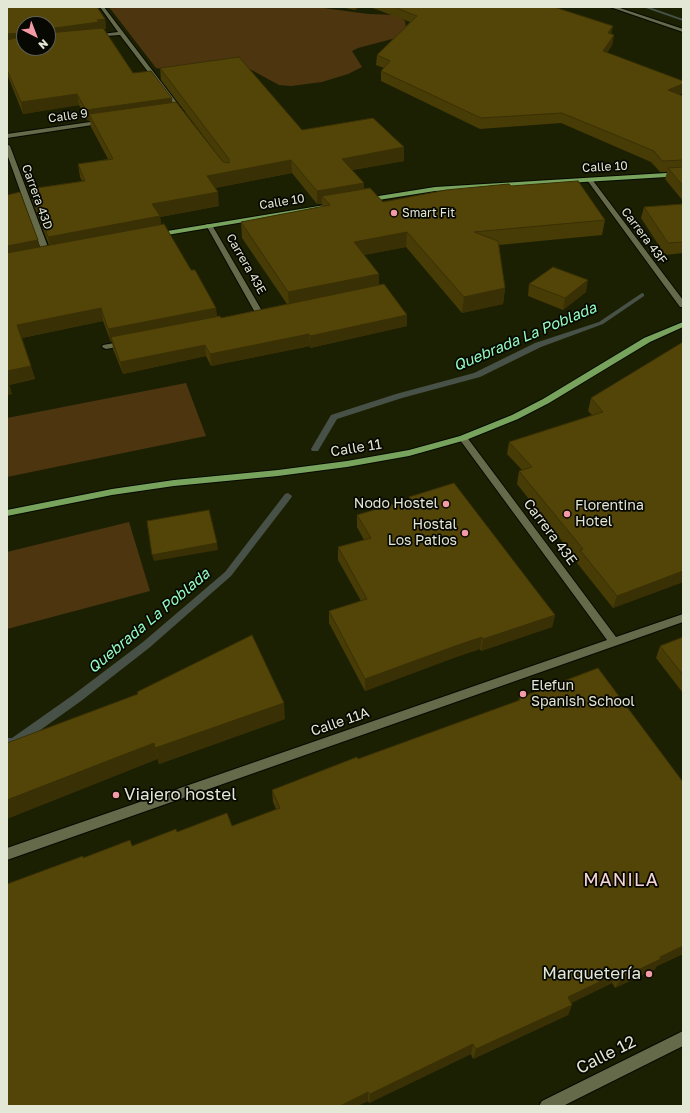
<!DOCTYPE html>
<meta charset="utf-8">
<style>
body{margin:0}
#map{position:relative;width:690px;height:1113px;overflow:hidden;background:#1c2003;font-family:"Golos Text",sans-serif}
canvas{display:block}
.frame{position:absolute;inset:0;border:8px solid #e3e7d5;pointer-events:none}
.north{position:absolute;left:16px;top:16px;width:40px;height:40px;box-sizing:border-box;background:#070801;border:1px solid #5f6156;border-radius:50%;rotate:138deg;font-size:11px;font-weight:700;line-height:16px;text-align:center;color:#e3e7d5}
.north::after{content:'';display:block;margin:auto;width:14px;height:18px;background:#f49aa6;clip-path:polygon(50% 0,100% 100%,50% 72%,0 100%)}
</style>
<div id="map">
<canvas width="690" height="1113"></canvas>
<div class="frame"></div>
<div class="north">N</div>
</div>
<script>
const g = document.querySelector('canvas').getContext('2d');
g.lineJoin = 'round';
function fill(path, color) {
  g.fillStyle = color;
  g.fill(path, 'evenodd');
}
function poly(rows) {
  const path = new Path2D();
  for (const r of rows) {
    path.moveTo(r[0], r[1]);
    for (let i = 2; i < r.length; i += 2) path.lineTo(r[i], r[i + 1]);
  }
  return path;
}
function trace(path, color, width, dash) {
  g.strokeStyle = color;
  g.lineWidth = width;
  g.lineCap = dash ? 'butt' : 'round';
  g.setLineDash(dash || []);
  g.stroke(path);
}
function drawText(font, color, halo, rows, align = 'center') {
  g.font = font + ' "Golos Text",sans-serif';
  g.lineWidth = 3.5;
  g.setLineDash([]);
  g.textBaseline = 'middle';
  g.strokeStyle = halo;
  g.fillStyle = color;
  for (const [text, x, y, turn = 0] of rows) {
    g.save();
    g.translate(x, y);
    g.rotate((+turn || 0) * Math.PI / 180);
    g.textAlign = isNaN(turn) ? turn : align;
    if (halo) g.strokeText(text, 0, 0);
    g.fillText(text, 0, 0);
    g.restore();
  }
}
const green = poly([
 [109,7,316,7,368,14,397,15,405,21,407,35,358,48,352,51,362,67,348,74,322,82,291,86,279,85,246,67,179,72,156,68],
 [186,383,206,436,7,477,7,418],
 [129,522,150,591,7,629,7,552]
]);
const stream = poly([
 [643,7,649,7,683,19,683,21,643,7],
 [642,293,644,294,644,296,603,324,541,347,480,377,402,398,337,419,318,451,312,451,311,449,331,415,396,394,474,373,535,343,599,322,642,293],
 [288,493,292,496,291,498,231,576,149,648,81,701,18,746,7,748,7,738,12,738,73,695,143,642,225,572,285,494,288,493]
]);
const minor = poly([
 [100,7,104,7,184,112,184,114,180,114,120,35,92,37,94,35,118,32,100,7],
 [610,7,617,7,683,29,683,32,610,7],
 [104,120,106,121,106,123,7,138,7,134,104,120],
 [7,144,10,146,51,255,49,256,43,255,7,154,7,144],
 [587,178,591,178,683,300,683,307,680,307,587,180,587,178],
 [207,224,212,225,265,316,264,318,261,318,257,316,206,225,207,224],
 [126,341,130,343,129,345,106,349,102,347,103,345,126,341],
 [463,435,466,436,616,637,683,614,683,622,7,860,7,848,607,640,460,440,459,438,463,435],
 [683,1031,683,1046,563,1106,539,1106,542,1101,683,1031]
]);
const major = poly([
 [683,172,683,176,435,191,366,202,363,200,366,198,435,187,683,172],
 [325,205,327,206,327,208,155,237,152,235,155,233,325,205],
 [683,322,683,327,650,342,549,403,518,419,466,440,409,456,347,467,278,476,174,486,112,495,7,516,7,510,112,489,174,480,278,470,347,461,409,450,460,436,512,415,543,399,644,338,683,322]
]);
const wall = poly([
 [7,7,105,19,106,29,104,29,133,73,172,102,223,162,161,80,160,68,302,130,404,147,404,161,352,170,364,189,383,202,511,186,605,220,602,235,499,245,505,288,503,304,462,313,406,247,364,255,379,285,407,326,310,348,310,346,211,366,206,356,123,374,113,349,112,342,111,342,103,321,22,338,35,379,9,385,12,394,7,395,7,195,39,247,49,245,33,203,30,189,82,181,80,177,78,164,108,159,91,127,90,121,88,121,79,105,23,114,7,74],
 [292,173,317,204,322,204,322,207,241,222,242,238,287,304,221,318,217,316,161,225,160,217,219,206,215,188],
 [340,7,360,7,355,10],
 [370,7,554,7,614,35,612,45,607,53,679,94,683,96,683,201,665,179,667,172,660,172,651,162,561,123,480,129,381,81,381,71,384,68,376,65,377,55,410,22],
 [683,204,683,253,665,255,641,218,644,207],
 [529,284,586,292,563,310,528,296],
 [683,342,683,582,613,608,577,563,577,560,517,484,519,471,522,470,507,454,509,442,592,415,588,411,591,398],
 [409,497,555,615,552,627,481,651,480,649,456,657,365,691,329,623,329,611,361,601,338,560,338,547,364,540,357,527,357,515,409,499],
 [683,637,683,693,656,658,660,646],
 [519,698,683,782,683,954,657,966,655,969,615,988,612,983,571,1003,572,1005,568,1015,473,1059,471,1054,369,1103,368,1101,357,1106,7,1106,84,858,132,846,177,832,232,826,276,809,273,802,272,790,518,701],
 [285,719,159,764,158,759,7,743]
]);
const shadedWall = poly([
 [355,7,360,7,355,10],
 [105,19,106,29,48,39,48,29],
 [613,26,611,35,608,33],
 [22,33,24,44,7,45,7,34],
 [614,35,612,45,602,61,603,51],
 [683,84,683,93,666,100,668,90],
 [77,94,79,105,23,114,21,102],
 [172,98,173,109,89,114,90,121,88,121,86,110],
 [404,147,404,161,342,172,342,159],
 [291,160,292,173,209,189,207,176],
 [364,183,364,197,322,196,322,204,317,204,317,191],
 [218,192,219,206,160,217,162,230,51,251,48,237,152,204],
 [407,232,406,247,354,257,354,242],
 [38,240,41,253,7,259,7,246],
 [379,274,379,290,289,307,288,292],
 [588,280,586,292,563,310,565,298],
 [505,288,503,304,462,313,464,297],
 [101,308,103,321,21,338,17,325],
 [216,308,218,321,111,337,112,342,111,342,108,329],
 [407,315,407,326,310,348,310,336],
 [309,334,310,346,211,366,210,354],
 [205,345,206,356,123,374,120,362],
 [31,366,35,379,9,385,12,394,7,395,7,371],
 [217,543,218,550,154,561,152,555],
 [683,571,683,582,613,608,617,596],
 [555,615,552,627,481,651,483,639],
 [482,637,480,649,456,657,365,691,365,679,458,645],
 [284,703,285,719,159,764,155,748],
 [154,743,158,759,7,819,7,800],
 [683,946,683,954,657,966,655,969,615,988,621,978,660,957],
 [618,973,612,983,563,1007,568,997],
 [572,1005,568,1015,473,1059,476,1049],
 [473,1044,471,1054,369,1103,370,1094],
 [368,1092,368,1101,357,1106,340,1106]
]);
const building = poly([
 [7,7,97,7,105,19,97,20,99,22,48,29,48,24,24,24,24,48,48,48,48,33,103,28,133,73,151,71,172,98,86,110,77,94,21,102,7,70,7,40,23,36,22,33,7,34,7,7],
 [394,7,554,7,613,26,608,33,614,35,603,51,683,81,683,84,668,90,683,96,683,160,662,161,654,151,562,113,481,118,381,71,390,61,377,55,417,16,394,7],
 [239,57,302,130,373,118,404,147,342,159,364,183,317,191,291,160,207,176,218,192,152,204,160,216,48,237,30,189,85,181,78,164,113,159,89,114,176,102,223,162,229,163,229,159,160,68,239,57],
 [683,167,683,186,668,168,683,167],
 [578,181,605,220,474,232,498,241,505,288,464,297,407,232,354,242,379,274,288,292,241,222,330,205,322,196,370,188,383,202,446,190,509,184,511,186,578,181],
 [20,192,38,240,7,246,7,195,20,192],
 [683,204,683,242,668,243,644,207,683,204],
 [164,224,191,270,195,270,216,308,108,329,101,308,17,325,31,366,7,371,7,253,164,224],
 [553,267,588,280,565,298,529,284,553,267],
 [384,284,407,315,310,336,309,334,210,354,205,345,120,362,111,337,220,316,221,318,384,284],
 [683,342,683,571,617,596,580,550,583,549,519,471,532,467,509,442,603,412,591,398,683,342],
 [454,483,555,615,483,639,482,637,458,645,365,679,329,611,367,599,338,547,371,538,357,515,411,499,409,497,454,483],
 [209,510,217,543,152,555,147,521,209,510],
 [252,635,284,703,155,748,154,743,7,800,7,743,138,694,137,692,252,635],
 [683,637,683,675,660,646,683,637],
 [598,668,683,782,683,946,660,957,661,959,621,978,618,973,568,997,572,1005,476,1049,473,1044,370,1094,368,1092,340,1106,7,1106,7,884,83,856,83,858,130,840,132,846,176,829,177,832,227,813,232,826,280,808,272,790,357,757,358,759,520,700,519,698,598,668]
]);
const markers = [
 [394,213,4,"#f49aa6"],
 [446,504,4,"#f49aa6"],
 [567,514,4,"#f49aa6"],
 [465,533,4,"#f49aa6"],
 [523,694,4,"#f49aa6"],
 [116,795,4,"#f49aa6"],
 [649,974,4,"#f49aa6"]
];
const farStreetnames = [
 ["Calle 9",68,116,-8],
 ["Calle 10",605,167,-3],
 ["Carrera 43D",37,197,70],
 ["Calle 10",282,202,-9],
 ["Carrera 43F",644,236,53],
 ["Carrera 43E",246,264,60]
];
const farPoinames = [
 ["Smart Fit",402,213]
];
const streetNames = [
 ["Calle 11",356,448,-9],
 ["Carrera 43E",550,532,53],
 ["Calle 11A",340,722,-19]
];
const poiNames = [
 ["Nodo Hostel",438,504],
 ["Florentina",575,506,"left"],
 ["Hotel",575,522,"left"],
 ["Hostal",457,525],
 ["Los Patios",457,541],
 ["Elefun",531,686,"left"],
 ["Spanish School",531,702,"left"]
];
const waterNames = [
 ["Quebrada La Poblada",525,337,-23],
 ["Quebrada La Poblada",149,621,-40]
];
const nearPoinames = [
 ["Viajero hostel",124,795],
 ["Marquetería",641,974,"right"]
];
const nearStreetnames = [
 ["Calle 12",606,1055,-27]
];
const nearNeighbourhoodnames = [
 ["MANILA",621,880]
];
fill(green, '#4d3510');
fill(stream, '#475147');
trace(minor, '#070900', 2);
trace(major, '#070900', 2);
fill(minor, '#646a4a');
fill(major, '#77a35c');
fill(wall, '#473b06');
fill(shadedWall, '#3a3005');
fill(building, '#534507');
trace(building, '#3a3005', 1);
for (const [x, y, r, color] of markers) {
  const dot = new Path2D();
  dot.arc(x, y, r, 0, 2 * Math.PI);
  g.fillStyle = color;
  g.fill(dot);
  trace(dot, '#070801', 1.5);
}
drawText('12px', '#e3e7d5', '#070801', farStreetnames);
drawText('12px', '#e3e7d5', '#070801', farPoinames, 'left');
drawText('14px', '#e3e7d5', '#070801', streetNames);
drawText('14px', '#e3e7d5', '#070801', poiNames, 'right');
drawText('italic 15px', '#94fdc3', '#070801', waterNames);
drawText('17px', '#e3e7d5', '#070801', nearPoinames, 'left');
drawText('17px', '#e3e7d5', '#070801', nearStreetnames);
g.letterSpacing = '1px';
drawText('18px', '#f6d3d6', '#070801', nearNeighbourhoodnames);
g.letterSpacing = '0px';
</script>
